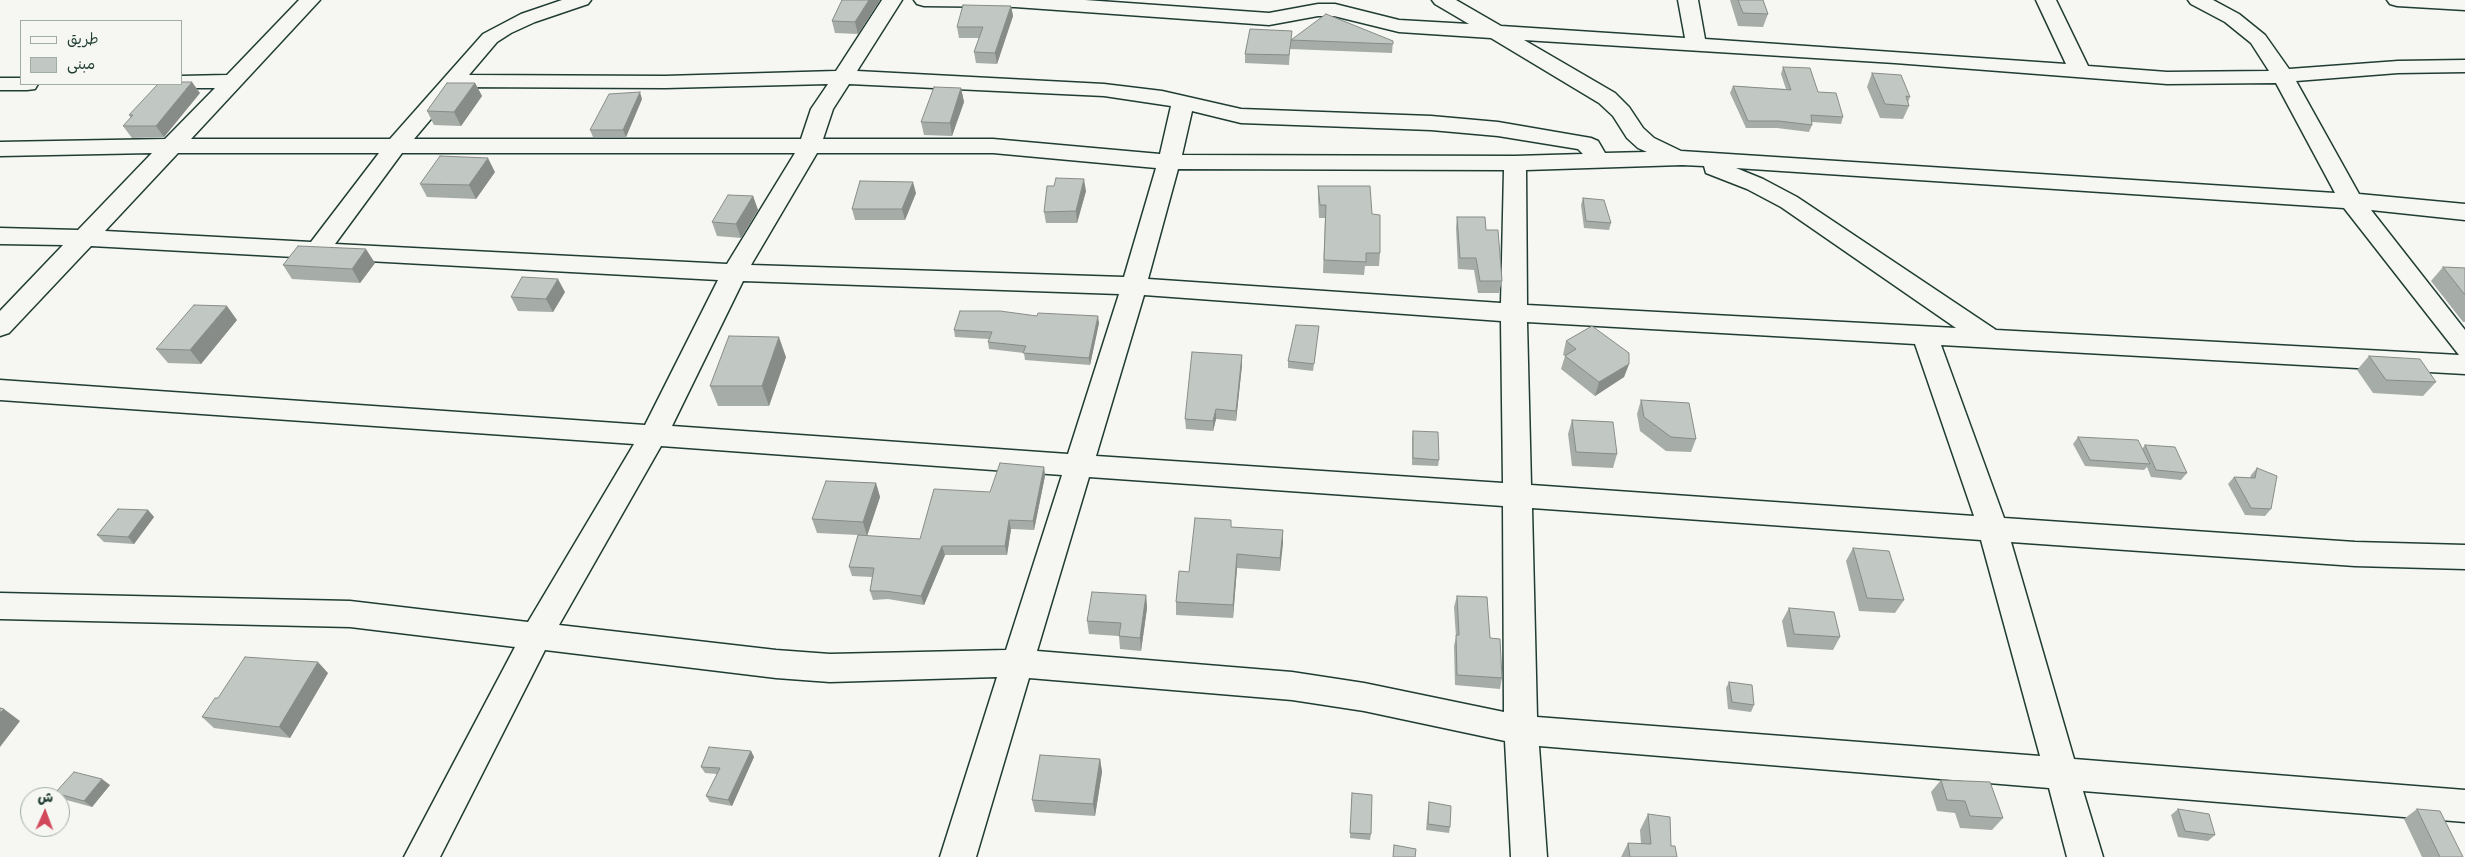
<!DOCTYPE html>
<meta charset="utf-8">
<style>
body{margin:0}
#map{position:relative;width:2465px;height:857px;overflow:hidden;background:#f6f6f2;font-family:Kalam,"Playpen Sans Arabic",sans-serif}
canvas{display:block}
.legend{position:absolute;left:20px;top:20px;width:162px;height:65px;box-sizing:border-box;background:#f6f6f2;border:1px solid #a0aca6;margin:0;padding:6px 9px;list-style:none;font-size:15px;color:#1f3d34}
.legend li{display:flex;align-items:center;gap:10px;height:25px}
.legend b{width:25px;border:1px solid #a0aca6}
.north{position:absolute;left:20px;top:787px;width:50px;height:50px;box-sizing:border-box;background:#f6f6f2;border:1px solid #a0aca6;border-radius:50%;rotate:2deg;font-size:14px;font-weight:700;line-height:20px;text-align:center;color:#1f3d34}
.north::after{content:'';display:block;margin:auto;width:18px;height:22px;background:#d1495b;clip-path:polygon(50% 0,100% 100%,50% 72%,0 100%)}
</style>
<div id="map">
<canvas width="2465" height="857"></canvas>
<ul class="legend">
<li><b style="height:6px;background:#f6f6f2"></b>طريق</li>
<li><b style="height:14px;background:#c1c8c3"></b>مبنى</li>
</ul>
<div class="north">ش</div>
</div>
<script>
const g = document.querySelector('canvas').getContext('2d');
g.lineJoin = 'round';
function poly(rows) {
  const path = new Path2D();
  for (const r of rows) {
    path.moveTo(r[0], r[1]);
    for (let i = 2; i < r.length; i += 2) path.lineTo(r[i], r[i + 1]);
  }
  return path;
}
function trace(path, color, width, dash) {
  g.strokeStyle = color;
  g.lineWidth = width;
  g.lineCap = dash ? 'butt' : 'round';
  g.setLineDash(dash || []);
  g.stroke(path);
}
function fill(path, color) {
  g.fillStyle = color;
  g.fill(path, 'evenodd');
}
const minor = poly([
 [299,0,320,0,191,139,390,139,483,34,521,14,562,0,591,0,588,4,535,22,511,33,497,42,469,75,665,76,836,71,882,0,902,0,857,71,1104,84,1162,91,1241,109,1431,116,1498,122,1591,138,1598,141,1605,153,1647,152,1638,148,1627,138,1613,116,1599,103,1491,38,1399,32,1334,16,1318,16,1269,25,1015,7,924,6,917,4,914,0,1085,0,1269,13,1318,4,1335,4,1399,20,1469,24,1435,4,1432,0,1456,0,1501,26,1685,38,1678,0,1698,0,1705,39,2066,64,2036,0,2056,0,2088,66,2167,72,2269,71,2251,43,2225,22,2191,4,2188,0,2213,0,2239,14,2265,35,2289,69,2398,61,2465,60,2465,72,2398,73,2296,81,2359,194,2465,204,2465,220,2371,210,2465,330,2465,374,1941,345,2004,518,2355,542,2465,545,2465,569,2355,566,2011,542,2074,759,2465,790,2465,822,2083,791,2103,857,2067,857,2049,788,1539,746,1547,857,1511,857,1505,741,1364,711,1292,700,1029,678,976,857,940,857,997,677,830,682,776,678,545,650,440,857,404,857,515,647,350,627,0,619,0,593,350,601,528,622,634,444,0,400,0,380,645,425,718,280,91,246,9,333,0,336,0,311,63,245,0,244,0,228,78,230,152,153,0,156,0,142,165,139,215,88,181,88,172,84,181,84,181,76,227,75,299,0],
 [1524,40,1895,63,2167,84,2276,83,2335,193,1681,151,1654,138,1643,128,1629,107,1615,93,1524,40],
 [828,84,811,109,801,139,414,139,458,87,665,88,828,84],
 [849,84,1104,96,1171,106,1160,154,993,139,823,139,833,109,849,84],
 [1192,111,1241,123,1431,130,1498,136,1578,149,1583,154,1515,156,1182,155,1192,111],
 [178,153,379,153,311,242,105,231,178,153],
 [402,153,795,153,727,264,335,244,402,153],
 [817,153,993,153,1156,168,1124,277,751,265,817,153],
 [1682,165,1704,166,1706,173,1747,189,1781,207,1956,328,1527,305,1526,170,1682,165],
 [1736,168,2344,208,2459,355,1996,330,1797,197,1763,179,1736,168],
 [1178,169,1504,170,1501,303,1148,279,1178,169],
 [743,281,1119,294,1068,454,672,426,743,281],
 [1144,295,1501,321,1503,483,1096,456,1144,295],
 [1527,322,1915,344,1974,516,1531,485,1527,322],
 [661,446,1062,475,1006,650,830,654,776,650,559,625,661,446],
 [1089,477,1503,506,1504,712,1364,683,1292,672,1037,651,1089,477],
 [1532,508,1981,540,2040,756,1537,717,1532,508],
 [2387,0,2465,0,2465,10,2397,6,2390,4,2387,0],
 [0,78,21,78,21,84,38,84,35,89,27,90,0,90,0,78]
]);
const wall = poly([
 [842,0,880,0,858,34,835,33,832,21],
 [1730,0,1763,0,1768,14,1763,27,1738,26],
 [1011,6,1013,16,997,64,976,63,974,52,979,38,959,38,957,27],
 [1291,39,1393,41,1392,53,1290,49,1289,65,1245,63,1245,54],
 [1783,67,1818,92,1843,117,1841,124,1812,122,1812,125,1809,132,1777,128,1746,128,1730,93,1733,86,1786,89,1781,74],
 [1872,73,1910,97,1908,102,1909,106,1903,119,1880,118,1867,87],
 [475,83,482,96,461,126,434,125,427,111],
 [961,88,964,102,952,136,924,135,921,122],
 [200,93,164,137,132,138,123,126,131,118,129,115],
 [642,99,626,137,593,137,590,130],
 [495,172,476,199,427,197,420,184],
 [1054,186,1086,191,1077,223,1046,223,1044,212],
 [1318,186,1372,214,1380,253,1379,266,1365,266,1364,275,1323,273,1325,218,1319,218,1318,199],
 [916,193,905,220,855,220,852,209],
 [753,196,758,210,741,238,717,236,712,222],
 [1583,198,1611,223,1609,230,1584,228,1581,205],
 [1457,217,1486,230,1502,281,1499,293,1478,293,1474,270,1458,269,1456,228],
 [375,263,360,283,292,279,283,265],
 [2443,267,2465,268,2465,322,2463,322,2431,281],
 [565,292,553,312,518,311,511,297],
 [237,320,201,364,168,363,156,349],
 [1099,323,1090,365,1025,360,1024,353,989,349,988,342,989,339,955,337,954,330],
 [1319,326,1313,371,1288,368,1288,361],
 [1566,341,1629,364,1624,377,1595,396,1561,369,1565,356,1563,355],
 [1242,355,1242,365,1236,421,1216,419,1213,431,1186,429,1185,419],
 [2369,356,2436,382,2423,396,2373,393,2357,370],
 [786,357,769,406,718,406,710,386],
 [1641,400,1696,439,1691,452,1666,451,1640,431,1637,414],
 [1572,420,1617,454,1613,468,1572,466,1568,434],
 [1413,431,1439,460,1438,466,1412,465,1412,438],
 [2078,437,2142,449,2145,445,2187,473,2181,480,2151,477,2147,467,2144,470,2085,466,2073,444],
 [1044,467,1045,476,1034,530,1011,529,1007,555,945,555,924,605,888,599,873,600,870,591,872,577,852,576,849,567,858,535,817,533,812,519,876,483,880,497,867,536,920,539,990,492],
 [2257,468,2271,509,2265,516,2245,515,2228,484,2234,477,2250,478,2251,475],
 [148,510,154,517,134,544,104,542,97,535],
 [1231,520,1231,527,1283,530,1280,571,1237,568,1233,618,1176,615,1176,602,1189,572],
 [1853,548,1904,600,1895,613,1859,611,1846,561],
 [1146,595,1147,608,1141,651,1120,649,1119,636,1089,634,1087,621],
 [1457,596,1490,638,1502,678,1500,689,1455,685,1454,646,1456,637,1454,607],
 [1789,608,1840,637,1833,650,1787,647,1782,621],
 [328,673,290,738,214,728,202,717,218,698],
 [1729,682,1754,705,1751,712,1728,709,1726,688],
 [751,751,754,757,732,806,710,802,706,796,717,774,705,773,701,767],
 [1100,759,1102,772,1095,816,1035,812,1032,800],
 [1941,780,2003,818,1992,830,1960,828,1955,813,1937,811,1931,792],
 [110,785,92,807,63,799,55,793],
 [1352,793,1371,834,1370,840,1350,838],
 [1429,802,1450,827,1449,833,1426,830,1428,808],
 [2178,809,2215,835,2208,841,2178,837,2171,815],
 [2417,809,2463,857,2422,857,2404,819],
 [1648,814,1671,846,1677,857,1621,857,1628,843,1641,844,1640,830]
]);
const shadedWall = poly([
 [869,0,880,0,858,34,855,22],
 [1011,6,1013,16,997,64,995,53],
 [192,82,200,93,164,137,156,126],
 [475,83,482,96,461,126,454,112],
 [961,88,964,102,952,136,950,123],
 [640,92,642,99,626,137,623,130],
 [488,158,495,172,476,199,469,185],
 [1084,179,1086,191,1077,223,1076,211],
 [913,182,916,193,905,220,902,209],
 [753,196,758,210,741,238,736,224],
 [366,249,375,263,360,283,352,269],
 [558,279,565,292,553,312,546,299],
 [227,306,237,320,201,364,190,350],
 [1098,316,1099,323,1090,365,1089,358],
 [779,337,786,357,769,406,762,386],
 [1242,355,1242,365,1236,421,1236,411],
 [1629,364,1624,377,1595,396,1599,382],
 [1216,409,1216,419,1213,431,1213,421],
 [1044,467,1045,476,1034,530,1033,521],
 [876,483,880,497,867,536,863,522],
 [148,510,154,517,134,544,128,537],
 [1009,520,1011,529,1007,555,1005,546],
 [1283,530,1283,544,1280,571,1280,558],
 [942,546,945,555,924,605,921,596],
 [1237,554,1237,568,1233,618,1233,605],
 [1146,595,1147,608,1141,651,1140,638],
 [318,662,328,673,290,738,279,727],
 [4,709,20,721,0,747,0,713],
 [751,751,754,757,732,806,728,800],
 [1100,759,1102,772,1095,816,1093,804],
 [102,779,110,785,92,807,84,801]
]);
const building = poly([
 [842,0,869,0,855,22,832,21,842,0],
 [1738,0,1763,0,1768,14,1743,13,1738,0],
 [963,5,1011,6,995,53,974,52,983,27,957,27,963,5],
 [1326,14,1393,41,1393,44,1291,40,1289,55,1245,54,1250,29,1292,31,1291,40,1326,14],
 [1783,67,1810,68,1818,92,1836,93,1843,117,1811,115,1812,125,1779,121,1748,121,1733,86,1791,90,1783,67],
 [1872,73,1901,75,1910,97,1906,96,1909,106,1885,104,1872,73],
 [181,82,192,82,156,126,123,126,133,115,129,115,158,84,181,84,181,82],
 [447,83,475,83,454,112,427,111,447,83],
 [934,87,961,88,950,123,921,122,934,87],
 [640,92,623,130,590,130,609,94,640,92],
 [440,156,488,158,469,185,420,184,440,156],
 [1056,178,1084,179,1076,211,1044,212,1047,186,1054,186,1056,178],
 [860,181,913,182,902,209,852,209,860,181],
 [1318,186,1370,186,1372,214,1380,215,1380,253,1366,253,1366,262,1324,260,1326,205,1320,205,1318,186],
 [728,195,753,196,736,224,712,222,728,195],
 [1583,198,1604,200,1611,223,1586,221,1583,198],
 [1457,217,1485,217,1486,230,1498,230,1502,281,1480,281,1476,258,1460,258,1457,217],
 [298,246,366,249,352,269,283,265,298,246],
 [2443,267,2465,268,2465,295,2443,267],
 [522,277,558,279,546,299,511,297,522,277],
 [194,305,227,306,190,350,156,349,194,305],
 [960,311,1000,311,1037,316,1038,313,1098,316,1089,358,1023,353,1026,346,988,342,992,332,954,330,960,311],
 [1296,325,1319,326,1314,364,1288,361,1296,325],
 [1592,326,1629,353,1629,364,1599,382,1565,356,1576,349,1566,341,1592,326],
 [729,336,779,337,762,386,710,386,729,336],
 [1192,352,1242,355,1236,411,1216,409,1213,421,1185,419,1192,352],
 [2369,356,2420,359,2436,382,2386,380,2369,356],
 [1641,400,1689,403,1696,439,1671,437,1644,417,1641,400],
 [1572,420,1613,422,1617,454,1576,452,1572,420],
 [1413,431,1438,432,1439,460,1413,458,1413,431],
 [2078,437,2138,440,2150,464,2090,460,2078,437],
 [2145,445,2175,447,2187,473,2156,470,2145,445],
 [1000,463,1044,467,1033,521,1009,520,1005,546,942,546,921,596,885,591,870,591,874,568,849,567,858,535,920,539,934,489,990,492,1000,463],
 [2257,468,2277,476,2271,509,2251,508,2234,477,2255,478,2257,468],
 [826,481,876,483,863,522,812,519,826,481],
 [118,509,148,510,128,537,97,535,118,509],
 [1195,518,1231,520,1231,527,1283,530,1280,558,1237,554,1233,605,1176,602,1179,571,1189,572,1195,518],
 [1853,548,1889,551,1904,600,1867,598,1853,548],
 [1092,592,1146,595,1140,638,1119,636,1121,623,1087,621,1092,592],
 [1457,596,1487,597,1490,638,1500,639,1502,678,1457,675,1456,635,1459,635,1457,596],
 [1789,608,1834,612,1840,637,1794,634,1789,608],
 [245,657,318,662,279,727,202,717,215,698,218,698,245,657],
 [1729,682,1752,685,1754,705,1732,702,1729,682],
 [0,708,4,709,0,713,0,708],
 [709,747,751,751,728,800,706,796,720,768,701,767,709,747],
 [1040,755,1100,759,1093,804,1032,800,1040,755],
 [74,772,102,779,84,801,55,793,74,772],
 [1941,780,1990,782,2003,818,1970,816,1965,801,1947,800,1941,780],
 [1352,793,1372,795,1371,834,1350,833,1352,793],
 [1429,802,1451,806,1450,827,1428,824,1429,802],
 [2178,809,2209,814,2215,835,2185,831,2178,809],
 [2417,809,2440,811,2463,857,2440,857,2417,809],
 [1648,814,1670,817,1671,846,1675,846,1677,857,1630,857,1628,843,1651,844,1648,814],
 [1394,845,1416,849,1415,857,1393,857,1394,845]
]);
trace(minor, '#1f3d34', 3);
fill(minor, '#f6f6f2');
fill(wall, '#a6aca8');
fill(shadedWall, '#878c88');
fill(building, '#c1c8c3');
trace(building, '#878c88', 1);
</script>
